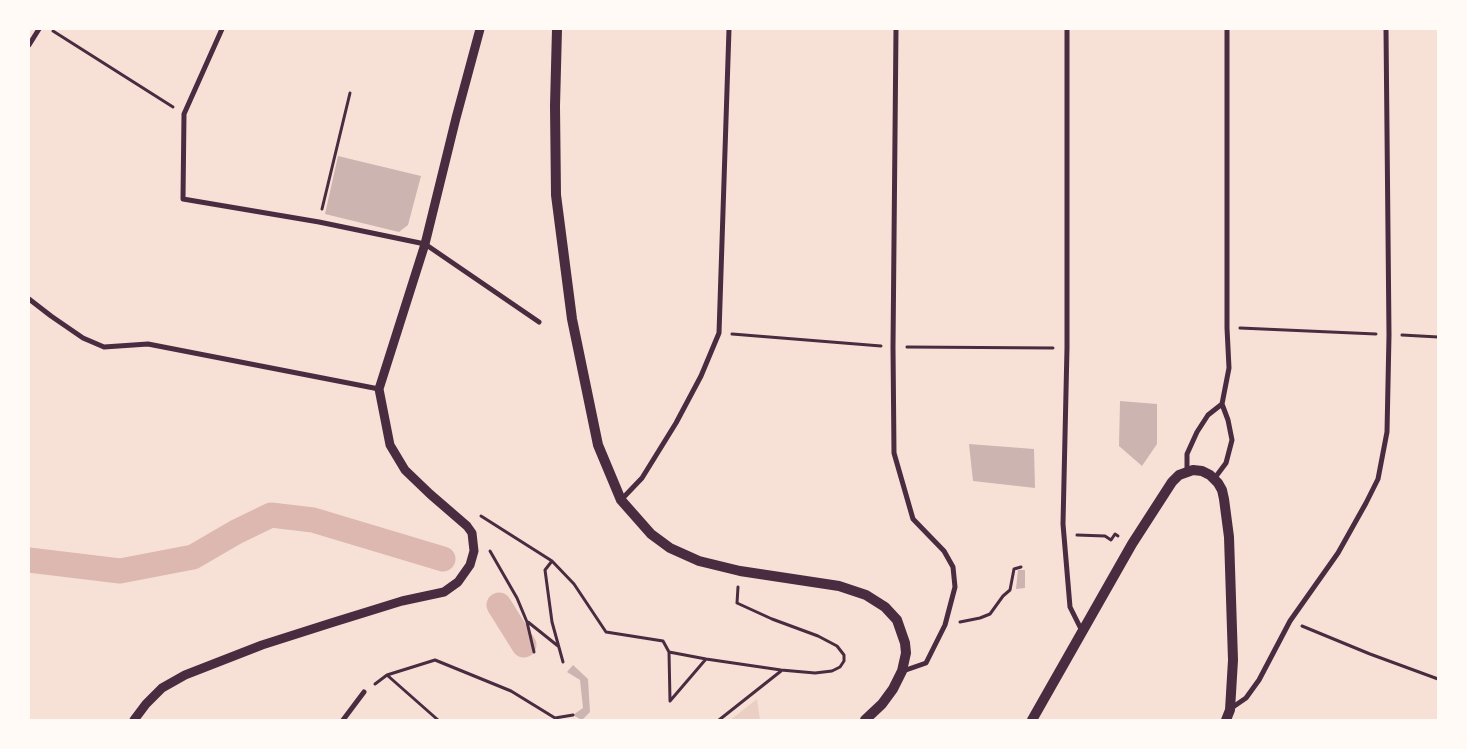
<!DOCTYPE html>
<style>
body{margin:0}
#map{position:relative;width:1467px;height:749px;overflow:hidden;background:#f7e1d7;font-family:Commissioner,sans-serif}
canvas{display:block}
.frame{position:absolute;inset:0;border:30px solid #fffaf5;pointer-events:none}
</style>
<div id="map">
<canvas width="1467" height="749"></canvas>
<div class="frame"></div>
</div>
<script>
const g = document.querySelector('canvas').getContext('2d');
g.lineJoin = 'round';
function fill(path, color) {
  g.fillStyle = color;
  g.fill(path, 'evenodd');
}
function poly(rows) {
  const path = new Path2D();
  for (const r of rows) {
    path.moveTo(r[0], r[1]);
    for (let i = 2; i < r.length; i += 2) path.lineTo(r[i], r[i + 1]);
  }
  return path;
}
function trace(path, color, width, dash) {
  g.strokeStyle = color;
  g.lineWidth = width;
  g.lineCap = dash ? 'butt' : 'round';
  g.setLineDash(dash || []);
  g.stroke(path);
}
const green = poly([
 [757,699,760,720,730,720]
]);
const canal = poly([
 [29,560,120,571,193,557,236,532,271,515,313,520,443,559],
 [499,605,524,645]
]);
const building = poly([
 [338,156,421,176,408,225,399,232,325,214],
 [1120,401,1157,404,1157,444,1142,466,1119,446],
 [969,444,1034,449,1035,488,973,481],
 [1018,570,1025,570,1025,588,1016,589],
 [573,665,588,679,590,712,582,720,573,715,583,708,580,680,567,672]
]);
const path = poly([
 [53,31,173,107],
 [322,209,350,93],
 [1240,328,1376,334],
 [732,334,881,346],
 [1402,335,1438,337],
 [907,347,1053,348],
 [481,516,552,561],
 [1077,535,1105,536,1111,540,1115,534,1118,536],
 [490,551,517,598,527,622,534,652],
 [528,622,558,646],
 [960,622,980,618,990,614,1003,596,1010,590,1014,569,1021,567],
 [1302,626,1370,654,1438,679],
 [706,659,670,701,669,652,706,659,781,670,815,673,832,671,840,667,844,661,844,655,837,646,818,636,772,619,737,603,738,587],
 [563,662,552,622,545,570,552,561,574,584,606,632,663,641,669,652],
 [387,675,438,720],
 [375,684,387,675,435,660,511,691,555,718,573,715],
 [719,720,781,671]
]);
const minor = poly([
 [222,29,184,114,183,199,319,222,425,244,539,322],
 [896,29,893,347,894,453,913,519,944,551,953,567,955,587,945,625,926,663,903,671],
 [1067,29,1067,348,1063,524,1070,607,1082,631],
 [29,45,39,29],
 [29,299,51,316,83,338,104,347,148,344,379,389],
 [1187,471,1187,454,1197,432,1208,415,1222,404],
 [1214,479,1226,463,1232,440,1228,420,1222,404,1229,368,1227,328,1227,29],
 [621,500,642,478,676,423,701,376,719,333,729,29],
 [1230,709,1246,698,1259,680,1290,621,1338,553,1366,503,1378,479,1387,432,1389,335,1386,29],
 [343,720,364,692]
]);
const tertiary = poly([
 [134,720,146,704,162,688,185,675,262,645,331,623,402,601,444,592,458,582,470,565,474,551,472,533,467,526,430,494,405,470,390,445,379,389,425,244,456,118,480,29]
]);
const secondary = poly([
 [557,29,555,106,556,195,572,319,598,445,621,500,651,534,670,548,699,561,740,571,839,586,866,595,885,607,897,620,905,643,906,653,902,671,893,689,882,704,865,720],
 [1032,720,1132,544,1172,482,1179,475,1193,470,1202,471,1210,475,1218,483,1222,490,1224,499,1229,537,1233,660,1230,710,1226,720]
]);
fill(green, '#ebcfc5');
trace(canal, '#dcb8b0', 25);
fill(building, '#ccb4b1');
trace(path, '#4a2c40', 3);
trace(minor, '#4a2c40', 5);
trace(tertiary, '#4a2c40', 9);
trace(secondary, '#4a2c40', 10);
</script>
